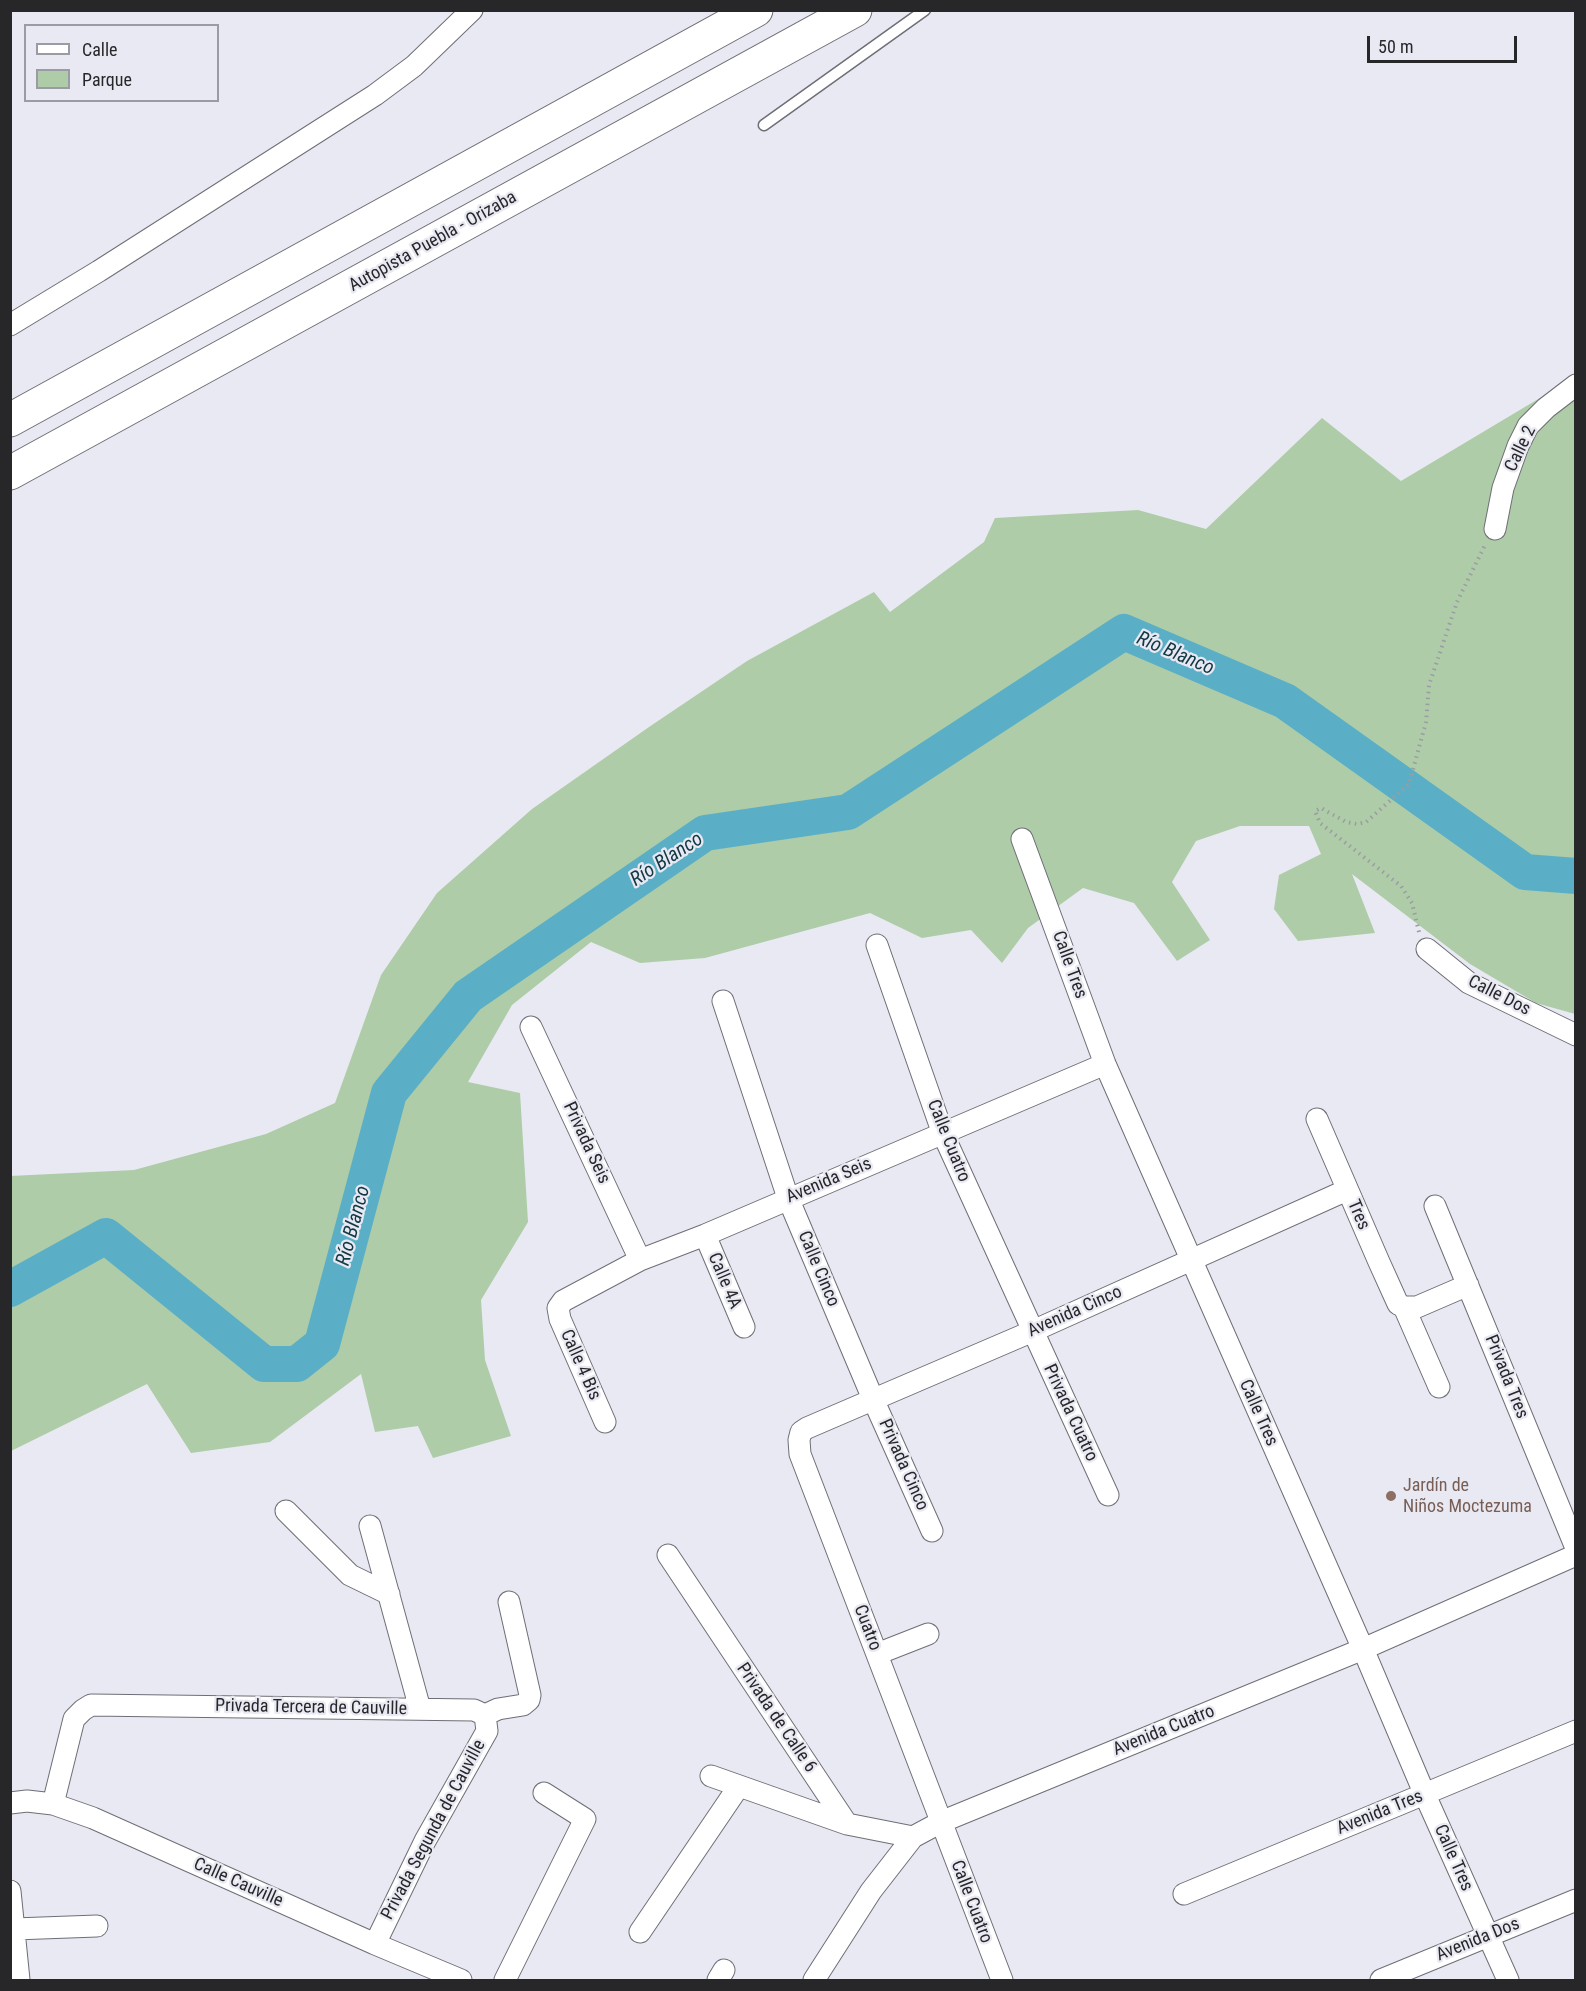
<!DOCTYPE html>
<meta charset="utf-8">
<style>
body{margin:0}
#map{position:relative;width:1586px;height:1991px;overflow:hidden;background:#e9e9f3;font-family:"Roboto Condensed",sans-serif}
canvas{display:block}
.frame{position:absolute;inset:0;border:12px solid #27272a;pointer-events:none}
.legend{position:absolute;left:24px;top:24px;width:195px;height:78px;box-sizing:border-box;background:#e9e9f3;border:2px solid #9b9ba3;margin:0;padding:8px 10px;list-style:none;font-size:18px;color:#27272a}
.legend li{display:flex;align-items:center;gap:12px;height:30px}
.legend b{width:30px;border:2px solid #9b9ba3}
.scale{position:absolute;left:1367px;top:36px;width:150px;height:27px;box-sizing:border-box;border:3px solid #27272a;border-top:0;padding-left:8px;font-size:18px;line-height:21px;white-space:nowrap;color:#27272a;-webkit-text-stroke:4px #e9e9f3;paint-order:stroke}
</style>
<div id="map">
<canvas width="1586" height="1991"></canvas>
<div class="frame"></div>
<ul class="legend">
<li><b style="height:8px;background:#fff"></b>Calle</li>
<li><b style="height:16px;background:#aecca7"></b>Parque</li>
</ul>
<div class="scale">50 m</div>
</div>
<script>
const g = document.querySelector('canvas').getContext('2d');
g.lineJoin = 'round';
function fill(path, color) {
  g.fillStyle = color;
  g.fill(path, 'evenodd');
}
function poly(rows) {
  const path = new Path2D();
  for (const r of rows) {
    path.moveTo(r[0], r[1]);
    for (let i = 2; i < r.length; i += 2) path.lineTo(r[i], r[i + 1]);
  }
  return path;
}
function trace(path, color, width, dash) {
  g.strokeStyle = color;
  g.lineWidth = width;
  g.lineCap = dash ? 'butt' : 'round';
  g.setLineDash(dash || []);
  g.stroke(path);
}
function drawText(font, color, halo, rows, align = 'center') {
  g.font = font + ' "Roboto Condensed",sans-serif';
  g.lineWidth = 4.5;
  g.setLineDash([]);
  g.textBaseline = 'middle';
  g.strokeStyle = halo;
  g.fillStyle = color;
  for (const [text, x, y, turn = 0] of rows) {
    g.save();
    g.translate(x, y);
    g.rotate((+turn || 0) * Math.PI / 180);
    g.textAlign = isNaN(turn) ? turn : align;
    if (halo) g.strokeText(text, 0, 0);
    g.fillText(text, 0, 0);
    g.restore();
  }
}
const green = poly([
 [1575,377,1575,1014,1536,1003,1470,964,1352,874,1375,933,1298,941,1274,909,1279,875,1321,854,1309,826,1240,826,1196,841,1172,882,1210,940,1177,961,1134,903,1083,888,1028,928,1002,963,971,930,922,938,870,913,705,958,640,963,591,942,512,1005,468,1082,520,1093,528,1222,481,1300,485,1360,511,1436,433,1458,418,1426,375,1432,361,1374,270,1442,191,1453,147,1384,11,1451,10,1176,134,1170,266,1134,335,1103,381,975,437,893,532,809,649,727,747,661,874,592,890,612,984,542,995,518,1138,510,1206,529,1322,418,1401,481]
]);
const river = poly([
 [10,1289,106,1236,264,1364,297,1364,322,1344,389,1093,468,996,705,833,848,812,1124,632,1285,701,1525,872,1576,876]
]);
const path = poly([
 [1419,932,1412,903,1401,886,1320,823,1315,811,1321,808,1346,822,1357,824,1366,822,1409,784,1426,722,1429,685,1457,602,1485,545]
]);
const service = poly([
 [764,125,925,10]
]);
const minor = poly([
 [10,325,99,271,375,95,414,66,472,10],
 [1495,529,1503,488,1518,446,1528,426,1546,408,1576,385],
 [1022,839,1105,1064,1363,1649,1425,1795,1508,1980],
 [877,945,943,1134,1108,1495],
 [1427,949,1469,983,1576,1035],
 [723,1001,788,1198,873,1399,932,1531],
 [531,1027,640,1260],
 [1317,1119,1379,1262,1398,1304,1404,1307,1439,1387],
 [1435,1206,1576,1548],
 [705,1235,744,1327],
 [1404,1307,1417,1307,1468,1285],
 [605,1422,560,1319,558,1308,563,1301,640,1260,705,1235,1105,1064],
 [286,1511,350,1575,389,1594],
 [370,1526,420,1709],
 [668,1555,847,1824],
 [877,1654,928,1634],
 [485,1715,498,1709,523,1705,529,1700,530,1695,509,1602],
 [711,1776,847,1824,913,1837],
 [10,1803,27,1801,53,1804,93,1818,375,1944,461,1980],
 [53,1804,74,1719,83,1710,91,1705,474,1710,485,1715],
 [10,1891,19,1980],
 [1184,1894,1576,1731],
 [14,1929,97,1926],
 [640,1932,739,1786],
 [375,1944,425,1841,487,1731,485,1715],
 [505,1980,585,1819,544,1793],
 [718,1980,724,1970],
 [814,1980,871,1891,913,1837,941,1822,1363,1649,1576,1555],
 [1002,1980,800,1454,799,1440,801,1432,807,1428,1033,1331,1347,1190],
 [1381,1980,1576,1900]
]);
const motorway = poly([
 [10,420,756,10],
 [10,473,855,10]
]);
const markers = [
 [1391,1496,6,"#8d6e63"]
];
const streetNames = [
 ["Autopista Puebla - Orizaba",433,242,-29],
 ["Calle 2",1521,449,-64],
 ["Calle Tres",1069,965,70],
 ["Calle Dos",1499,996,27],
 ["Calle Cuatro",948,1141,68],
 ["Privada Seis",586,1143,65],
 ["Avenida Seis",829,1181,-23],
 ["Tres",1358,1215,67],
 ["Calle Cinco",818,1269,67],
 ["Calle 4A",724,1281,67],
 ["Avenida Cinco",1075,1312,-24],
 ["Calle 4 Bis",580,1365,66],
 ["Privada Tres",1506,1377,68],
 ["Privada Cuatro",1070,1413,65],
 ["Calle Tres",1258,1413,66],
 ["Privada Cinco",903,1465,66],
 ["Cuatro",867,1628,69],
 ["Privada Tercera de Cauville",311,1708,1],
 ["Privada de Calle 6",776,1718,56],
 ["Avenida Cuatro",1164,1731,-22],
 ["Avenida Tres",1380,1813,-22],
 ["Privada Segunda de Cauville",434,1830,-62],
 ["Calle Tres",1453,1858,66],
 ["Calle Cauville",238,1883,24],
 ["Calle Cuatro",971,1902,69],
 ["Avenida Dos",1478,1940,-22]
];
const educationNames = [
 ["Jardín de",1403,1486],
 ["Niños Moctezuma",1403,1507]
];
const waterNames = [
 ["Río Blanco",1175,654,23],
 ["Río Blanco",667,860,-33],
 ["Río Blanco",354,1226,-75]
];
fill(green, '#aecca7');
trace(river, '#5aafc7', 36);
trace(service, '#6e6e77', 13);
trace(minor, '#6e6e77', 23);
trace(motorway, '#6e6e77', 35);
trace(path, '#9c9ca3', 4, [1.5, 4.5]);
trace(service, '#fff', 10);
trace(minor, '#fff', 21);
trace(motorway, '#fff', 33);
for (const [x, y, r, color] of markers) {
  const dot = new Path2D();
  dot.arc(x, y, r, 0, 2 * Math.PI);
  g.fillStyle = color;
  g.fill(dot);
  trace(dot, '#e9e9f3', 2);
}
drawText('18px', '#27272a', '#e9e9f3', streetNames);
drawText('18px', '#785e54', '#e9e9f3', educationNames, 'left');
drawText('italic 20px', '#113944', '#e9e9f3', waterNames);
</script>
